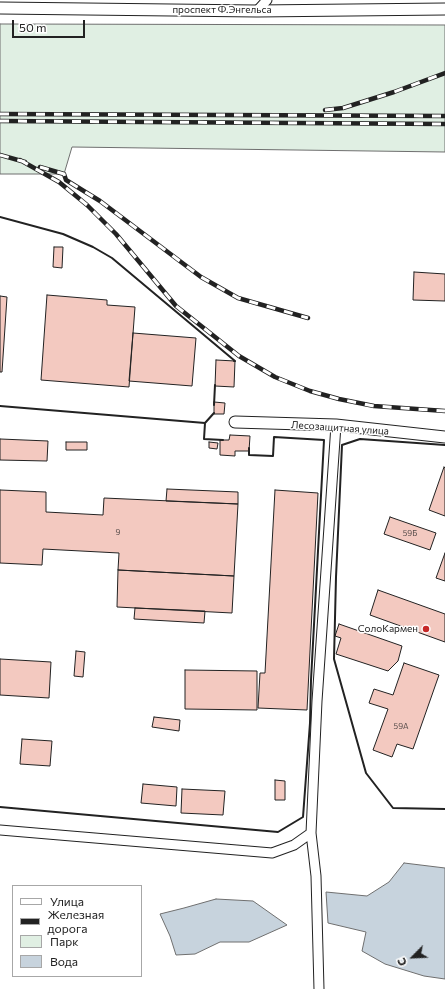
<!DOCTYPE html>
<meta charset="utf-8">
<style>
body{margin:0}
#map{position:relative;width:445px;height:989px;overflow:hidden;background:#fff;font-family:Commissioner,sans-serif}
canvas{display:block}
.legend{position:absolute;left:12px;top:885px;width:130px;height:92px;box-sizing:border-box;background:#fff;border:1px solid #a7a7a7;margin:0;padding:5px 7px;list-style:none;font-size:12px;color:#222}
.legend li{display:flex;align-items:center;gap:8px;height:20px}
.legend b{width:20px;border:1px solid #a7a7a7}
.north{position:absolute;left:393px;top:937px;width:40px;height:40px;-webkit-text-stroke:3px #fff;paint-order:stroke;rotate:246deg;font-size:11px;font-weight:700;line-height:16px;text-align:center;color:#222}
.north::after{content:'';display:block;margin:auto;width:14px;height:18px;background:#222;clip-path:polygon(50% 0,100% 100%,50% 72%,0 100%)}
.scale{position:absolute;left:12px;top:20px;width:73px;height:18px;box-sizing:border-box;border:2px solid #222;border-top:0;padding-left:5px;font-size:12px;line-height:14px;white-space:nowrap;color:#222;-webkit-text-stroke:3px #fff;paint-order:stroke}
</style>
<div id="map">
<canvas width="445" height="989"></canvas>
<ul class="legend">
<li><b style="height:5px;background:#fff"></b>Улица</li>
<li><b style="height:5px;background:#222"></b>Железная дорога</li>
<li><b style="height:11px;background:#e0efe3"></b>Парк</li>
<li><b style="height:11px;background:#c7d3dd"></b>Вода</li>
</ul>
<div class="north">С</div>
<div class="scale">50 m</div>
</div>
<script>
const g = document.querySelector('canvas').getContext('2d');
g.lineJoin = 'round';
function fill(path, color) {
  g.fillStyle = color;
  g.fill(path, 'evenodd');
}
function poly(rows) {
  const path = new Path2D();
  for (const r of rows) {
    path.moveTo(r[0], r[1]);
    for (let i = 2; i < r.length; i += 2) path.lineTo(r[i], r[i + 1]);
  }
  return path;
}
function trace(path, color, width, dash) {
  g.strokeStyle = color;
  g.lineWidth = width;
  g.lineCap = dash ? 'butt' : 'round';
  g.setLineDash(dash || []);
  g.stroke(path);
}
function drawText(font, color, halo, rows, align = 'center') {
  g.font = font + ' Commissioner,sans-serif';
  g.lineWidth = 3;
  g.setLineDash([]);
  g.textBaseline = 'middle';
  g.strokeStyle = halo;
  g.fillStyle = color;
  for (const [text, x, y, turn = 0] of rows) {
    g.save();
    g.translate(x, y);
    g.rotate((+turn || 0) * Math.PI / 180);
    g.textAlign = isNaN(turn) ? turn : align;
    if (halo) g.strokeText(text, 0, 0);
    g.fillText(text, 0, 0);
    g.restore();
  }
}
const green = poly([
 [0,24,445,25,445,152,72,147,64,174,0,174,0,24]
]);
const water = poly([
 [404,863,445,868,445,979,424,976,385,964,362,951,366,932,328,923,326,892,367,896,389,882,404,863],
 [216,899,253,901,287,925,249,942,220,942,195,954,176,955,170,936,160,914,184,908,216,899]
]);
const building = poly([
 [54,247,63,247,62,268,53,267,54,247],
 [414,272,445,274,445,301,413,300,414,272],
 [47,295,107,300,107,305,135,307,129,387,41,380,47,295],
 [0,296,7,297,2,372,0,372,0,296],
 [133,333,196,338,192,386,129,381,133,333],
 [216,360,235,361,234,387,215,386,216,360],
 [214,402,225,403,224,414,214,414,214,402],
 [230,435,250,436,249,451,235,451,235,456,220,455,220,440,229,440,230,435],
 [0,439,48,441,47,461,0,460,0,439],
 [66,442,87,442,87,450,66,450,66,442],
 [209,442,218,443,217,449,209,448,209,442],
 [444,467,445,468,445,516,429,510,444,467],
 [167,489,238,492,238,504,166,501,167,489],
 [0,490,46,492,46,512,103,515,104,498,238,504,234,576,118,570,119,553,43,549,42,565,0,563,0,490],
 [275,490,318,493,307,710,258,708,260,673,265,673,275,490],
 [390,517,436,533,430,550,384,534,390,517],
 [445,553,445,581,436,578,445,553],
 [118,570,234,576,232,613,117,607,118,570],
 [378,590,445,614,445,642,370,615,378,590],
 [135,608,205,611,204,623,134,619,135,608],
 [339,624,402,646,398,661,388,671,336,654,341,638,335,636,339,624],
 [76,651,85,652,83,677,74,676,76,651],
 [0,659,51,662,49,698,0,695,0,659],
 [404,663,439,675,413,749,397,744,392,757,373,750,388,709,369,703,374,689,393,695,404,663],
 [185,670,257,671,257,710,185,709,185,670],
 [154,717,180,720,179,731,152,727,154,717],
 [22,739,52,741,50,766,20,764,22,739],
 [275,780,285,781,285,800,275,800,275,780],
 [143,784,177,787,176,806,141,803,143,784],
 [182,789,225,791,223,815,181,813,182,789]
]);
const minor = poly([
 [257,11,267,0],
 [0,830,272,853,294,845,311,833,317,701,336,425],
 [311,833,316,876,319,989]
]);
const tertiary = poly([
 [0,8,257,11,445,9],
 [235,422,336,425,445,437]
]);
const rail = poly([
 [325,110,343,108,394,92,445,73],
 [0,114,445,116],
 [0,121,445,124],
 [0,155,25,162],
 [20,160,59,182,87,205,116,234,176,306,239,356,275,377,310,391,339,399,374,406,445,411],
 [40,167,64,174,66,180,100,201,201,277,238,298,308,318]
]);
const wall = poly([
 [0,217,63,234,93,247,112,258,235,361,234,361],
 [214,405,215,385],
 [0,406,205,423,204,439,223,440],
 [203,423,205,423,214,413],
 [445,445,360,439,342,445,336,577,334,659,366,773,393,808,445,809],
 [0,807,278,832,303,817,310,723,311,680,324,440,274,437,273,456,249,455,249,448]
]);
const markers = [
 [426,629,4,"#c62828"]
];
const numberNames = [
 ["9",118,532],
 ["59Б",410,533],
 ["59А",401,726]
];
const streetNames = [
 ["проспект Ф.Энгельса",222,10],
 ["Лесозащитная улица",340,428,4]
];
const poiNames = [
 ["СолоКармен",418,629]
];
fill(green, '#e0efe3');
trace(green, '#6f6f6f', 1);
fill(water, '#c7d3dd');
trace(water, '#6f6f6f', 1);
fill(building, '#f3c9c0');
trace(building, '#222', 1);
trace(minor, '#222', 11);
trace(tertiary, '#222', 13);
trace(minor, '#fff', 9);
trace(tertiary, '#fff', 11);
trace(rail, '#222', 4.5);
trace(rail, '#fff', 3, [9]);
trace(wall, '#222', 2);
for (const [x, y, r, color] of markers) {
  const dot = new Path2D();
  dot.arc(x, y, r, 0, 2 * Math.PI);
  g.fillStyle = color;
  g.fill(dot);
  trace(dot, '#fff', 1.5);
}
drawText('8px', '#564c4a', null, numberNames);
drawText('10px', '#222', '#fff', streetNames);
drawText('10px', '#222', '#fff', poiNames, 'right');
</script>
